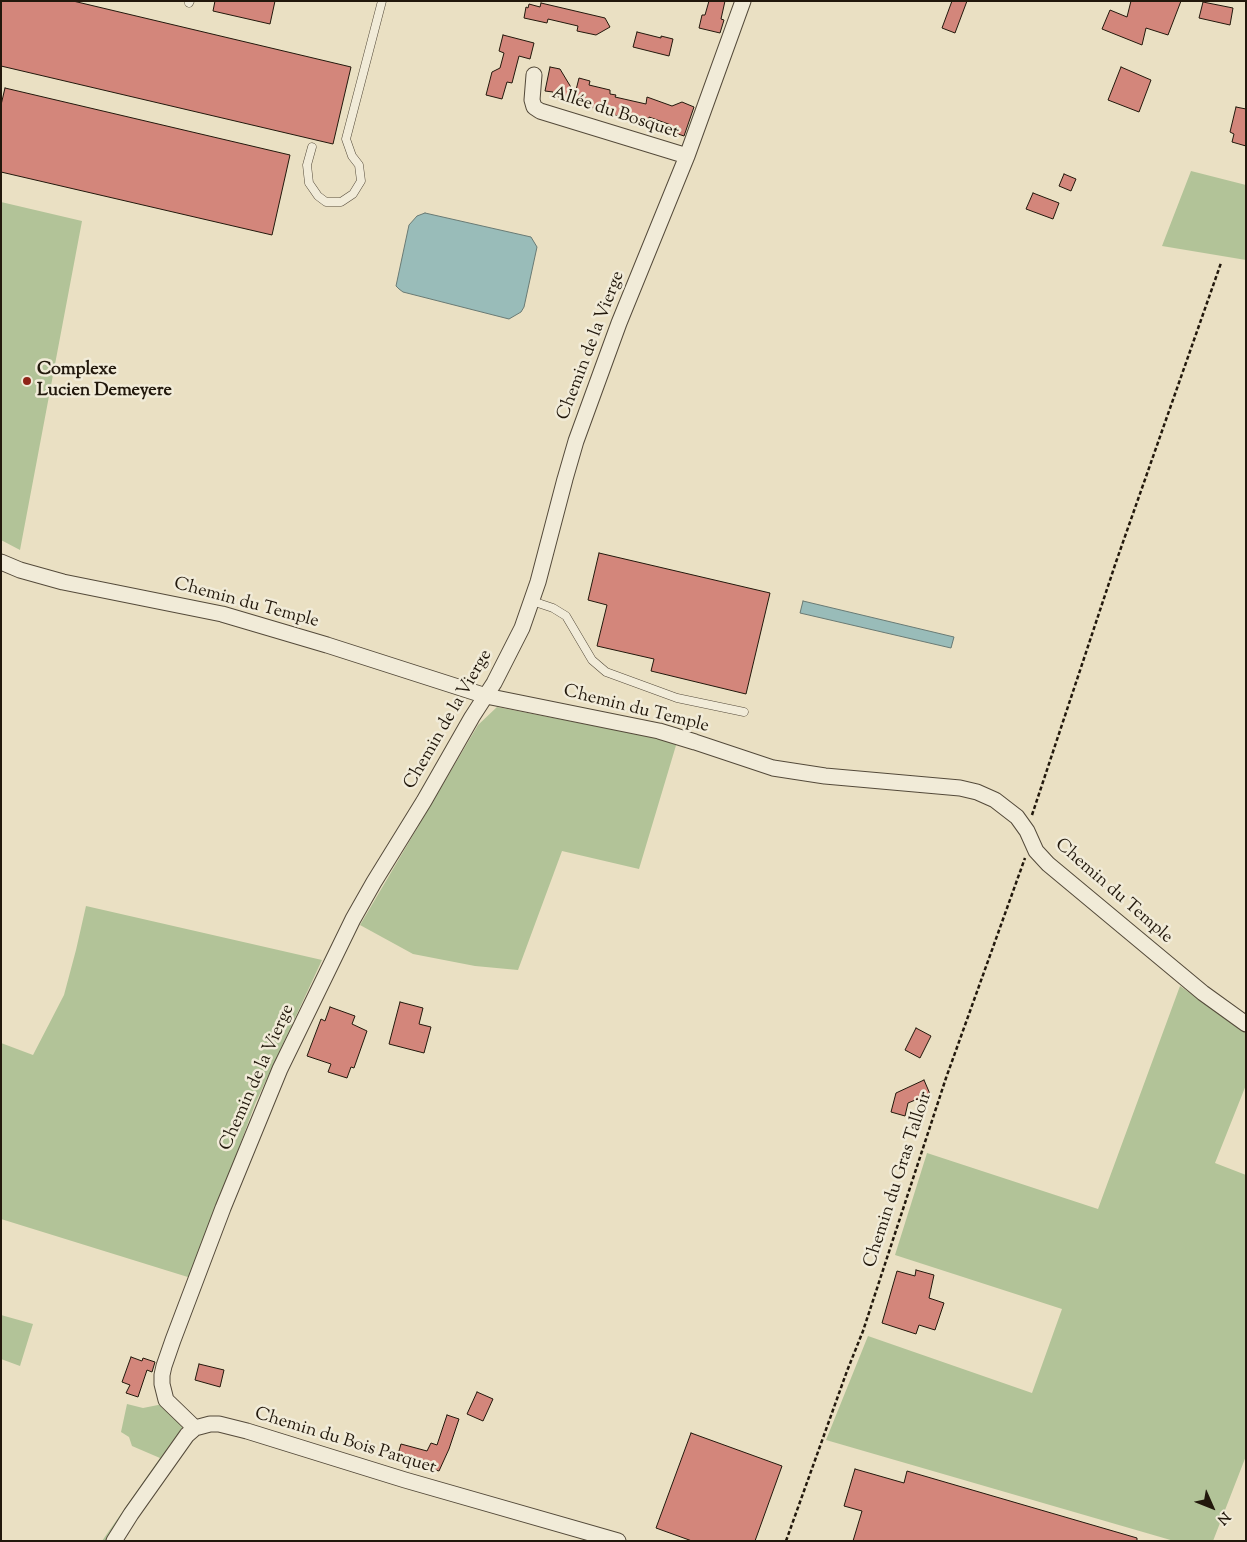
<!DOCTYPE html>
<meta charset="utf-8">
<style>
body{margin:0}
#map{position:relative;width:1247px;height:1542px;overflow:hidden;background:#eae0c3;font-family:"Sorts Mill Goudy",serif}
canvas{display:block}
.frame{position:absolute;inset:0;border:2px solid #22180c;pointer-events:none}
.north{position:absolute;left:1187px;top:1482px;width:50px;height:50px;-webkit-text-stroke:4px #f1ebd8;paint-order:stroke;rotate:134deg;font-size:14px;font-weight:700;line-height:20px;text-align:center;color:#22180c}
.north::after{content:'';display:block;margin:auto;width:18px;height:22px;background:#22180c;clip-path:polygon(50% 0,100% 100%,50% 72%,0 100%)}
</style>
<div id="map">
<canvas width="1247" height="1542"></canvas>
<div class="frame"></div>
<div class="north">N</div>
</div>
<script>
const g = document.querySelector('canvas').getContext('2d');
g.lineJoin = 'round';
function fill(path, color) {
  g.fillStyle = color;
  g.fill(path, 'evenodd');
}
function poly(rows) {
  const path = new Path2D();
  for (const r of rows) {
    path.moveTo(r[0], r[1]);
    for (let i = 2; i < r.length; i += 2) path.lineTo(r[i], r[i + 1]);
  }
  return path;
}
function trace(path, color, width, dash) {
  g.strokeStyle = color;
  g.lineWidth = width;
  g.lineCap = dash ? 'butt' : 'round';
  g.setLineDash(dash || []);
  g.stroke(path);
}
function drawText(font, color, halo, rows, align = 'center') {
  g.font = font + ' "Sorts Mill Goudy",serif';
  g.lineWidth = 5;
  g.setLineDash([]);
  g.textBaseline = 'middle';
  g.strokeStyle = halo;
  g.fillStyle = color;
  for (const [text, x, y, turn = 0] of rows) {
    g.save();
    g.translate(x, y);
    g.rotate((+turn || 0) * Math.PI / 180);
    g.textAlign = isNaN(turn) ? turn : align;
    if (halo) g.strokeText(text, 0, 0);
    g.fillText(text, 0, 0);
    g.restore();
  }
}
const green = poly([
 [1191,171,1246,185,1246,260,1162,246],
 [1,202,82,221,20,550,1,540],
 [497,707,677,742,639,869,562,851,518,970,475,966,413,954,360,925,478,725],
 [86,906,322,960,255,1104,191,1278,1,1219,1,1043,33,1055,64,995,76,950],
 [1180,986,1246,1032,1246,1085,1215,1163,1246,1175,1246,1456,1213,1541,1174,1541,826,1440,868,1336,1032,1393,1062,1309,895,1255,927,1153,1098,1209],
 [1,1315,33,1324,20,1366,1,1359],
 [127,1404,143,1408,163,1404,191,1438,120,1541,102,1541,160,1458,132,1446,129,1437,121,1432]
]);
const water = poly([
 [425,213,531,237,537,247,524,307,521,312,509,319,403,292,399,289,396,286,409,225,417,216,425,213],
 [803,601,954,637,951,648,800,613,803,601]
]);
const building = poly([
 [1,1,73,1,351,67,333,144,1,66,1,1],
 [215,1,275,1,270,24,213,11,215,1],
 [709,1,725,1,721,19,724,20,720,33,699,28,702,15,705,15,709,1],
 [952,1,967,1,955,33,942,28,952,1],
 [1131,1,1181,1,1168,35,1146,28,1142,45,1102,29,1110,10,1127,17,1131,1],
 [1203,2,1233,8,1230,25,1199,18,1203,2],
 [541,3,605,18,610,27,596,35,577,31,578,26,548,19,547,23,524,18,526,7,528,8,529,4,540,7,541,3],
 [637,32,661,38,661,36,673,39,669,56,633,47,637,32],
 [503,35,534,43,530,59,519,56,512,83,507,82,502,99,486,95,492,72,500,68,504,53,499,51,503,35],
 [550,67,560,69,575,94,579,78,590,81,589,85,610,90,610,94,616,95,615,97,646,104,647,97,672,106,682,102,694,107,684,136,669,131,671,125,649,117,649,123,630,118,630,119,599,111,600,110,552,95,553,92,545,91,550,67],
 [1121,67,1151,80,1139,112,1108,100,1121,67],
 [5,88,290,155,272,235,1,172,1,105,5,88],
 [1236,107,1246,109,1246,146,1232,142,1234,134,1230,132,1236,107],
 [1064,174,1076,179,1071,191,1059,186,1064,174],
 [1033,193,1059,203,1053,219,1026,209,1033,193],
 [599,553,770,593,746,694,651,671,654,659,597,646,607,605,588,600,599,553],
 [400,1002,423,1008,419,1024,431,1027,424,1053,389,1044,400,1002],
 [330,1007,355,1016,352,1024,367,1031,354,1068,351,1067,347,1078,328,1072,331,1064,307,1056,321,1019,325,1021,330,1007],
 [916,1028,931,1036,920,1058,905,1050,916,1028],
 [924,1080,930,1094,908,1103,905,1116,891,1112,896,1093,924,1080],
 [916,1270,934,1275,929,1298,944,1303,935,1330,919,1325,916,1334,882,1323,897,1271,915,1276,916,1270],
 [131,1357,142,1361,143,1358,155,1362,152,1372,147,1370,138,1397,126,1393,130,1385,122,1382,131,1357],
 [199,1364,224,1370,220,1387,195,1380,199,1364],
 [477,1392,493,1399,483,1421,467,1414,477,1392],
 [447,1415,459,1419,449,1449,439,1471,423,1466,422,1468,396,1461,401,1444,427,1451,431,1443,437,1445,447,1415],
 [691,1433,782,1466,755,1541,692,1541,656,1528,691,1433],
 [855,1469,904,1483,907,1471,1137,1538,1137,1541,853,1541,862,1511,844,1506,855,1469]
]);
const path = poly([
 [1032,815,1116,562,1221,263],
 [786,1541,847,1371,863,1331,946,1078,1025,858]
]);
const service = poly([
 [189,3,190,1],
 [312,147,307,165,309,183,318,196,326,202,341,202,353,194,361,181,359,165,352,156,346,139,382,1],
 [532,601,553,608,566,616,592,660,606,672,677,698,744,712]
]);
const minor = poly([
 [534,75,532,100,534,107,540,111,687,156],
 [1,562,20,570,63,582,222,614,327,645,486,696,659,731,695,742,773,768,825,776,960,788,977,792,995,800,1017,817,1027,831,1036,851,1048,864,1203,993,1246,1024],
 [195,1428,166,1400,162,1384,162,1375,164,1366,173,1340,223,1208,280,1069,353,919,374,882,424,801,472,717,494,683,522,628,538,582,565,479,576,441,619,323,687,156,743,1],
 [114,1541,131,1514,187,1435,195,1428,210,1424,219,1424,247,1431,405,1480,618,1541]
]);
const markers = [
 [27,381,5,"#8f2418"]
];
const streetNames = [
 ["Allée du Bosquet",615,114,18],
 ["Chemin de la Vierge",592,346,-69],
 ["Chemin du Temple",246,604,15],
 ["Chemin du Temple",636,710,14],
 ["Chemin de la Vierge",449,720,-60],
 ["Chemin du Temple",1113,892,41],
 ["Chemin de la Vierge",258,1078,-66],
 ["Chemin du Gras Talloir",899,1180,-72],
 ["Chemin du Bois Parquet",345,1442,17]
];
const poiNames = [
 ["Complexe",37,371],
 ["Lucien Demeyere",37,392]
];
fill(green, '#b2c398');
fill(water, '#99bcb9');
trace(water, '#697a74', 1);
fill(building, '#d3867b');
trace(building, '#22180c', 1);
trace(service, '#544a3a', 9);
trace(minor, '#544a3a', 17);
trace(path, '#22180c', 2.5, [4, 2.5]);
trace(service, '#f1ebd8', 8);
trace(minor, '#f1ebd8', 15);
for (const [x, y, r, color] of markers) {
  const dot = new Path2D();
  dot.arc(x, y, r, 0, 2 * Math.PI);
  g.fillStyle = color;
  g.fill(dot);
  trace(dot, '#f1ebd8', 2);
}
drawText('18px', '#22180c', '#f1ebd8', streetNames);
drawText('bold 18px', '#22180c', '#f1ebd8', poiNames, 'left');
</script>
